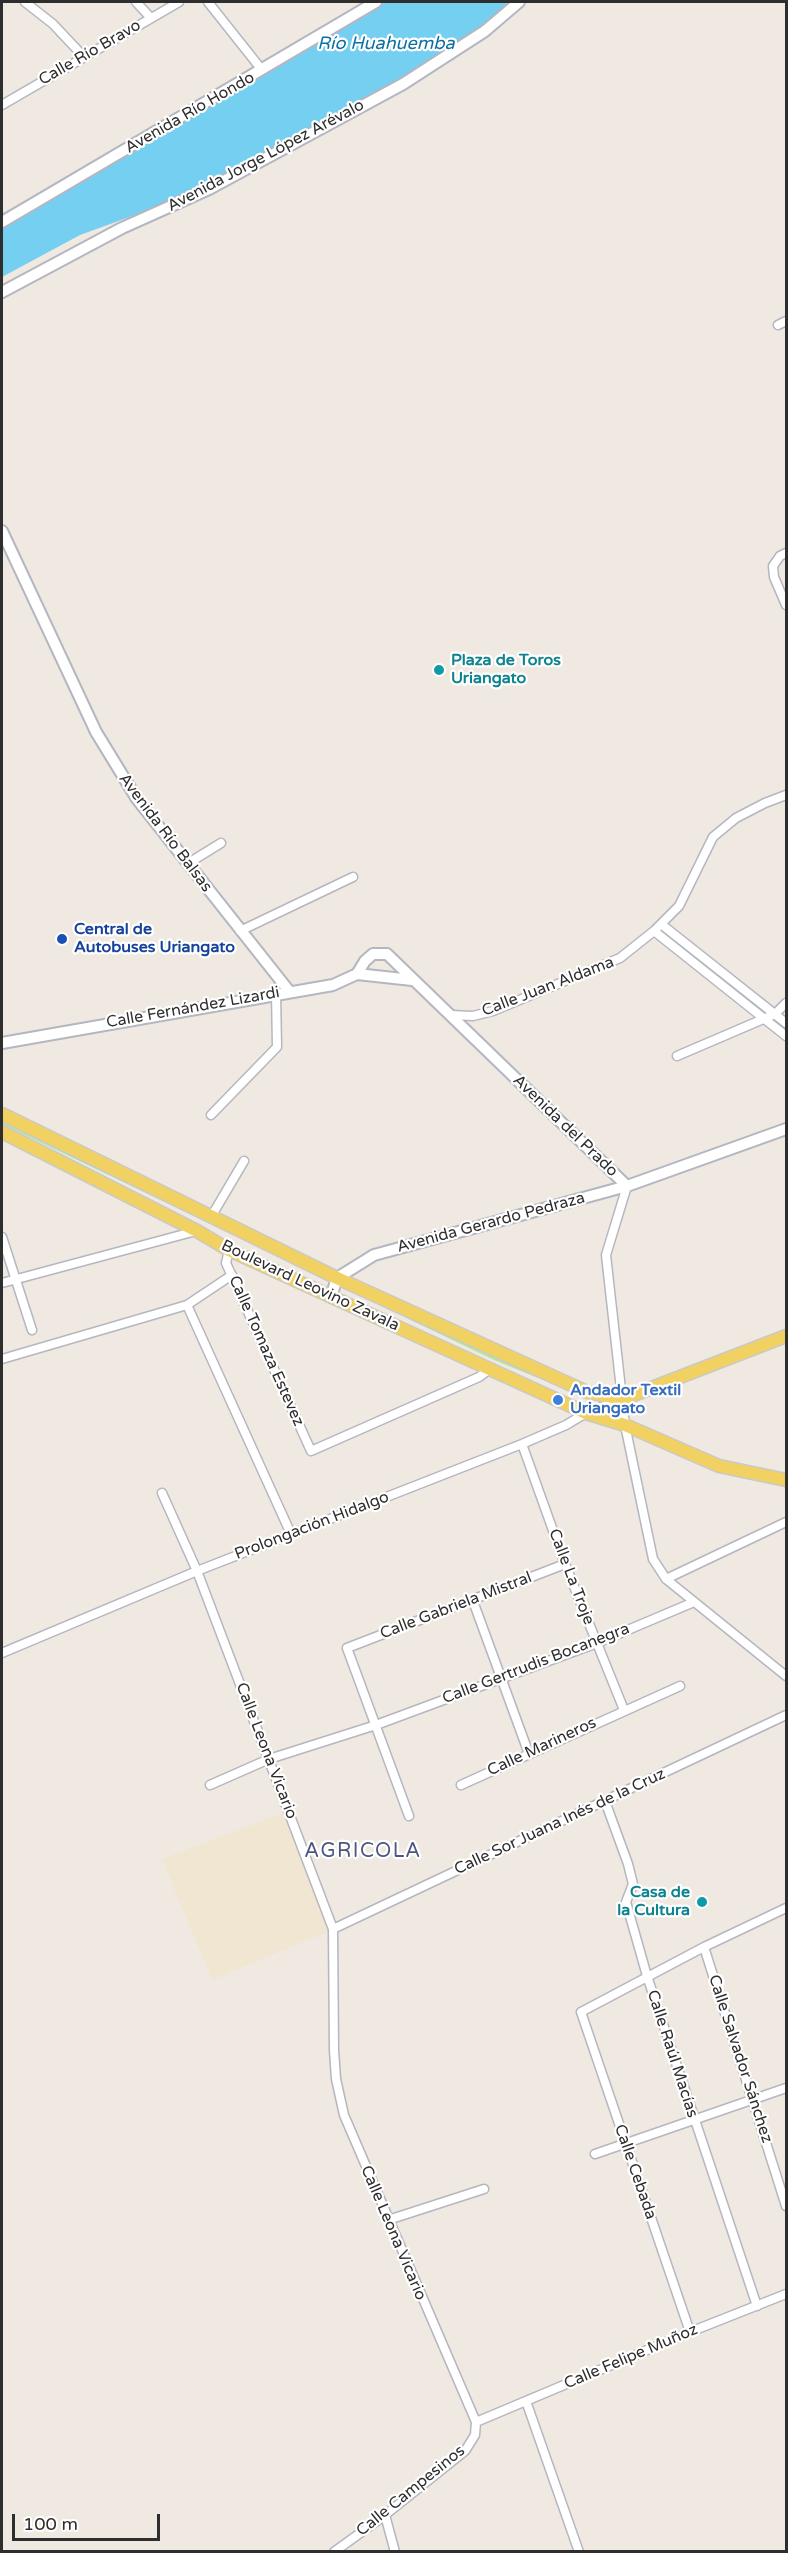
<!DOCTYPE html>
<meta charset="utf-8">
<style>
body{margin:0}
#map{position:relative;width:788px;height:2553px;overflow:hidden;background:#efe9e1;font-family:"Varela Round",sans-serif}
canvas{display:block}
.frame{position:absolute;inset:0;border:3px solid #2e2e2e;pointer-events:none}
.scale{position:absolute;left:12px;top:2514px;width:148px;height:27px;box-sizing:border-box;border:3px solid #2e2e2e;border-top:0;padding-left:8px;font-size:18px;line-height:21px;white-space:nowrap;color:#2e2e2e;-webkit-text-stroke:4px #fff;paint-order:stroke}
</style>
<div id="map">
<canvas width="788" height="2553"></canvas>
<div class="frame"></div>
<div class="scale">100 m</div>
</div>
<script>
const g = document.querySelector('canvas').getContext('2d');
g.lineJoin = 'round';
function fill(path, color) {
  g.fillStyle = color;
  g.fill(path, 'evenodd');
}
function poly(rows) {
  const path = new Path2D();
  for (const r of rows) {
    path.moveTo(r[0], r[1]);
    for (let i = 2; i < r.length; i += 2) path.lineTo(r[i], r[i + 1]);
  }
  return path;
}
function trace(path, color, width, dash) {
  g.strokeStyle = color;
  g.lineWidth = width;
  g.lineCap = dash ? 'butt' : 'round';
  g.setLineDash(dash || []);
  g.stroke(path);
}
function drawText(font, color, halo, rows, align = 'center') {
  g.font = font + ' "Varela Round",sans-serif';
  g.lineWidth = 4.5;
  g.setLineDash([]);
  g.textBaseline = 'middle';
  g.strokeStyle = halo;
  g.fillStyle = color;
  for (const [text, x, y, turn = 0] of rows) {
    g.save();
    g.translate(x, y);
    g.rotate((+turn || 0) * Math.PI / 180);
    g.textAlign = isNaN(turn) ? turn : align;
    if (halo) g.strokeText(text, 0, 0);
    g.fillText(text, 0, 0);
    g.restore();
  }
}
const education = poly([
 [291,1810,334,1929,212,1980,162,1859]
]);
const green = poly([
 [2,1119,585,1397,494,1360,2,1124]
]);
const water = poly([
 [378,2,517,2,454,52,209,188,80,235,2,277,2,224]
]);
const minor = poly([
 [25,2,53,24,84,57],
 [136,2,151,18],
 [208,2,262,70],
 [2,105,179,2],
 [778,325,786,321],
 [786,553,780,556,773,566,774,577,786,605],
 [187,864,221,843],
 [661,924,786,1023],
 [240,931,353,877],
 [654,931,786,1036],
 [450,1015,473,1016,493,1011,620,958,654,931,679,906,713,837,736,818,765,803,786,795],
 [677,1056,775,1014,786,1003],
 [211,1115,277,1047,276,993],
 [627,1186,606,1255,625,1425,653,1559,666,1579,786,1676],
 [211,1217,244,1161],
 [2,1237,32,1330],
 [229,1250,226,1263,311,1451,479,1377,490,1369],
 [2,1283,196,1231],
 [187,1305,291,1534],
 [2,1359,187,1305,232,1275],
 [522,1444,565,1564,624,1710],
 [162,1493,197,1571,333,1929,334,2050,336,2079,344,2115,476,2422,475,2435,465,2451,385,2515,334,2552],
 [666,1579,786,1522],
 [473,1601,529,1754],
 [2,1653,197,1571,522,1444,566,1425,586,1413,623,1399],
 [210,1785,269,1759,376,1725,597,1643,694,1602],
 [461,1785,680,1686],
 [605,1801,628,1864,633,1884,626,1902,647,1976,757,2306],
 [409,1816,347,1648,565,1564],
 [333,1929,786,1715],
 [704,1947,786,2206],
 [595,2154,786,2088],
 [388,2220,484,2189],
 [690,2332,581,2012,704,1947,786,1908],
 [526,2401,579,2552],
 [476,2422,690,2332,786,2294],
 [385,2515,395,2552]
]);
const tertiary = poly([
 [2,222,376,2],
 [2,292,122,228,209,189,403,84,485,31,519,2],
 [2,531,96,732,137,799,289,991],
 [357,974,412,980],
 [2,1043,333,985,357,974,365,961,373,954,387,954,627,1186],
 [331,1297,337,1278,374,1255,627,1186,786,1129]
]);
const primary = poly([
 [2,1114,337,1278,587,1392,623,1399,786,1336],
 [2,1132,197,1231,229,1250,586,1413,625,1425,719,1466,786,1480]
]);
const markers = [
 [439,670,6,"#0f9aa8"],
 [62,939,6,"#1a4fb4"],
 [558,1400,6,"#3f7fe0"],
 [702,1902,6,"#0f9aa8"]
];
const streetNames = [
 ["Calle Río Bravo",90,53,-30],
 ["Avenida Río Hondo",190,113,-30],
 ["Avenida Jorge López Arévalo",266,156,-28],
 ["Avenida Río Balsas",165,833,53],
 ["Calle Juan Aldama",548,987,-21],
 ["Calle Fernández Lizardi",193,1008,-10],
 ["Avenida del Prado",565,1126,44],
 ["Avenida Gerardo Pedraza",491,1223,-15],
 ["Boulevard Leovino Zavala",310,1286,25],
 ["Calle Tomaza Estevez",266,1351,66],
 ["Prolongación Hidalgo",312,1526,-21],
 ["Calle La Troje",571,1577,69],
 ["Calle Gabriela Mistral",456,1606,-21],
 ["Calle Gertrudis Bocanegra",536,1664,-21],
 ["Calle Marineros",542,1747,-25],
 ["Calle Leona Vicario",266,1751,69],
 ["Calle Sor Juana Inés de la Cruz",560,1822,-25],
 ["Calle Raúl Macías",672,2054,72],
 ["Calle Salvador Sánchez",740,2059,72],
 ["Calle Cebada",635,2172,71],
 ["Calle Leona Vicario",393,2233,67],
 ["Calle Felipe Muñoz",631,2357,-23],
 ["Calle Campesinos",411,2491,-39]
];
const cultureNames = [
 ["Plaza de Toros",451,661],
 ["Uriangato",451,679],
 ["Casa de",690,1893,"right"],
 ["la Cultura",690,1911,"right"]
];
const transitNames = [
 ["Central de",74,930],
 ["Autobuses Uriangato",74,948]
];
const shopNames = [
 ["Andador Textil",570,1391],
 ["Uriangato",570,1409]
];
const waterNames = [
 ["Río Huahuemba",386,44]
];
const quarterNames = [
 ["AGRICOLA",363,1852]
];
fill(education, '#f0e6d1');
fill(green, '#b6e59e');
fill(water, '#75cff0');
trace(minor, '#b4b7c1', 11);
trace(tertiary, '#b4b7c1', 14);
trace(primary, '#c9c9c9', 15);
trace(minor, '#fff', 8);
trace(tertiary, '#fff', 10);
trace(primary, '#f2d163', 12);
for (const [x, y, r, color] of markers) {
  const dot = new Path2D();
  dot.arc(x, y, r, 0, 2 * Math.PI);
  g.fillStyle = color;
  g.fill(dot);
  trace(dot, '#fff', 2);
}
drawText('16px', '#2e2e2e', '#fff', streetNames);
drawText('bold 16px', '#0d838f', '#fff', cultureNames, 'left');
drawText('bold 16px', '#164399', '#fff', transitNames, 'left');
drawText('bold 16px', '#366cbe', '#fff', shopNames, 'left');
drawText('italic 18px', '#0d6fa3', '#fff', waterNames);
g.letterSpacing = '1.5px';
drawText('20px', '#4d5680', '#fff', quarterNames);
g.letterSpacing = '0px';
</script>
